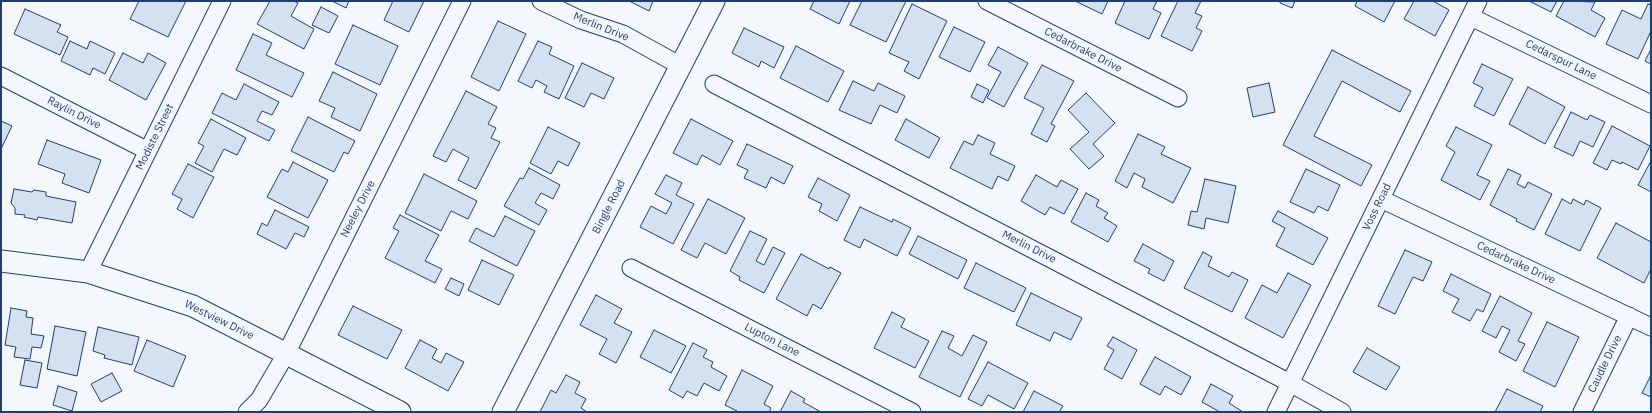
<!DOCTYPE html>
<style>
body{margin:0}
#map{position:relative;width:1652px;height:413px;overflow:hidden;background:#f4f7fb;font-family:"IBM Plex Sans",sans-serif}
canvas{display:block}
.frame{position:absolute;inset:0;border:2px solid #1d3f73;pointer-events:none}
</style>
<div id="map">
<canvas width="1652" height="413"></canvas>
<div class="frame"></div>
</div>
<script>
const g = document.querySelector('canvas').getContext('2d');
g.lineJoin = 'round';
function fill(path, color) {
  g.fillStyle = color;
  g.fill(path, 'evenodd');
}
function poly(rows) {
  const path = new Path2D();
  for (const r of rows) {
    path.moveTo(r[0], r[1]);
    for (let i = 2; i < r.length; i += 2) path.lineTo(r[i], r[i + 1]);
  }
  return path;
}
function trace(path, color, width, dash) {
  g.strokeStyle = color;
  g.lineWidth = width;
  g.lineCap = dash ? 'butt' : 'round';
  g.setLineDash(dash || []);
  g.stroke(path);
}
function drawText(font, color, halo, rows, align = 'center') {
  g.font = font + ' "IBM Plex Sans",sans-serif';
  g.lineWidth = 3;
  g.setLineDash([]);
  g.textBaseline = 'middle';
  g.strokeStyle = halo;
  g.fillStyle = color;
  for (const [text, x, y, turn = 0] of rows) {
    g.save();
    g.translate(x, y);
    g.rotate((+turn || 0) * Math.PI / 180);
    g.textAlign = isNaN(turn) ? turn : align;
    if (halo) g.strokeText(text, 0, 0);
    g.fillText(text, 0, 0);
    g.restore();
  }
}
const building = poly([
 [139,1,186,1,168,37,130,19,139,1],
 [270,1,294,1,298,3,291,16,314,29,304,49,257,24,270,1],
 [332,1,349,1,346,8,332,1],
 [393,1,424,1,409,32,384,20,393,1],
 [629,1,653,1,649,11,629,1],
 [814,1,850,1,839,24,810,9,814,1],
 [862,1,906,1,886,42,850,25,862,1],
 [1075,1,1108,1,1102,14,1075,1],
 [1125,1,1157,1,1153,9,1161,13,1149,39,1115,23,1125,1],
 [1178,1,1201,1,1195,13,1202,16,1196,28,1202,31,1192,51,1161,36,1178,1],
 [1280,1,1295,1,1292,8,1280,3,1280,1],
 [1357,1,1395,1,1384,22,1355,6,1357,1],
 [1414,1,1433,1,1449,10,1435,36,1404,19,1414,1],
 [1529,1,1557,1,1551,12,1529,1],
 [1564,1,1595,2,1591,10,1605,18,1595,37,1556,16,1564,1],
 [912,4,947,21,919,79,904,71,909,62,889,53,912,4],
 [1648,4,1651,5,1651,31,1638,59,1606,44,1622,10,1641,19,1648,4],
 [321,7,338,16,329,33,312,25,321,7],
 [25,9,61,25,57,32,68,37,60,55,14,34,25,9],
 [498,21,526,34,499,91,471,77,498,21],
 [353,25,398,46,380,85,335,64,353,25],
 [954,27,985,42,970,72,939,57,954,27],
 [744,28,784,47,774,68,761,61,759,67,732,53,744,28],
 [253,34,272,43,266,55,304,73,292,97,236,70,253,34],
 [70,41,87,49,90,41,115,53,105,74,93,68,90,75,61,61,70,41],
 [538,41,552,47,549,54,574,66,559,99,544,92,547,86,536,80,532,88,518,81,538,41],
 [796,46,844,71,828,102,780,78,796,46],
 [998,47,1028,63,1004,107,987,98,1001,72,988,65,998,47],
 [1651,49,1651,64,1645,61,1651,49],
 [1332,50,1411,91,1400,112,1342,81,1314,136,1372,165,1361,186,1283,145,1332,50],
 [123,53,143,63,148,53,166,63,146,100,109,80,123,53],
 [582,63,614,78,604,99,591,93,584,107,565,98,582,63],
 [1482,64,1513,79,1494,116,1474,106,1483,88,1473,83,1482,64],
 [1042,65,1074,81,1051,124,1055,126,1047,142,1031,134,1044,108,1024,98,1042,65],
 [333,72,377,94,360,131,331,117,335,108,319,101,333,72],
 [853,81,874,91,878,83,905,96,897,113,880,105,871,124,839,110,853,81],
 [1269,83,1275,112,1253,117,1247,88,1269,83],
 [244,84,279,102,272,115,262,111,257,121,275,130,269,141,212,113,222,93,236,100,244,84],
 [977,84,989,90,983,103,971,97,977,84],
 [1528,87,1565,107,1545,144,1509,124,1528,87],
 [466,91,497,107,488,124,496,128,491,138,500,142,476,189,458,180,469,158,453,149,446,162,433,156,466,91],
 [1086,93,1115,123,1093,144,1104,156,1089,169,1070,149,1089,132,1068,110,1086,93],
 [1571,112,1587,120,1590,115,1605,122,1593,147,1580,141,1573,156,1554,147,1571,112],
 [308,117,355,141,348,154,344,152,334,172,291,151,308,117],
 [211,119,246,138,237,155,224,149,212,172,195,163,204,146,198,143,211,119],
 [691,119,733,141,720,165,702,155,697,165,673,153,691,119],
 [906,119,940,138,929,158,895,140,906,119],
 [1,121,12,126,1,149,1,121],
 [1612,126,1650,146,1638,170,1622,162,1621,164,1612,160,1607,170,1593,163,1612,126],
 [548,127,580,143,568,166,558,161,551,174,530,163,548,127],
 [1456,127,1492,145,1477,175,1490,181,1480,200,1441,180,1455,152,1446,146,1456,127],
 [1138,134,1165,147,1161,154,1191,168,1173,203,1142,187,1145,179,1134,173,1127,188,1115,181,1138,134],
 [978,135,995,143,990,154,1015,166,1008,181,998,176,992,189,950,168,964,141,973,145,978,135],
 [47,140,101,160,89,193,62,183,65,174,38,164,47,140],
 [747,144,793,166,784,184,771,177,766,188,744,178,748,170,737,165,747,144],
 [1651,161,1651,192,1638,185,1651,161],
 [293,162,328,180,308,218,267,197,282,169,288,172,293,162],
 [188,164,214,177,193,218,177,209,182,199,172,194,188,164],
 [529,168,560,185,553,199,541,193,535,203,547,210,539,225,504,206,520,178,523,179,529,168],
 [1306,169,1340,185,1328,211,1318,206,1314,213,1290,202,1306,169],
 [1508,169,1521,175,1517,184,1525,188,1528,182,1552,194,1534,230,1516,221,1517,219,1490,205,1508,169],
 [424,174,477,201,468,219,451,211,441,231,405,213,424,174],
 [666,175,682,183,676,195,694,204,673,244,640,227,651,206,666,214,672,203,655,194,666,175],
 [1036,175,1057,187,1061,180,1078,189,1064,214,1050,207,1045,215,1021,201,1036,175],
 [818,178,850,195,837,221,819,211,822,204,808,197,818,178],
 [1205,179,1236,186,1228,223,1206,218,1204,229,1188,225,1191,211,1197,212,1205,179],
 [14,189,32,192,34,190,46,192,46,196,76,202,72,223,38,217,37,220,24,217,25,215,15,214,15,208,11,203,14,189],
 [1086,193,1099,200,1096,206,1108,213,1104,218,1117,226,1108,242,1071,222,1086,193],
 [708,199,745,218,726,254,705,243,697,258,681,250,708,199],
 [1562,199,1571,204,1573,199,1584,205,1586,200,1601,208,1580,251,1545,234,1562,199],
 [860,207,892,222,893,219,911,228,897,256,864,239,860,248,844,240,860,207],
 [275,210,309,227,304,237,295,233,286,249,257,234,262,223,267,226,275,210],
 [1278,211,1328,238,1313,265,1276,246,1285,228,1272,221,1278,211],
 [400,215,439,235,425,261,442,269,435,283,385,258,399,231,393,228,400,215],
 [505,216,535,231,517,266,469,241,476,228,494,237,505,216],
 [1616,223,1651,242,1651,269,1644,283,1597,258,1616,223],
 [750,231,767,239,756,261,764,265,773,247,785,253,764,293,739,280,740,277,730,271,750,231],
 [918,236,967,260,958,279,909,254,918,236],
 [1143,244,1174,261,1164,281,1148,273,1150,269,1134,261,1143,244],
 [1405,250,1432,262,1423,281,1413,277,1395,314,1378,306,1405,250],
 [1203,252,1212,257,1208,266,1229,277,1232,272,1248,280,1232,312,1184,288,1203,252],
 [801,254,829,269,830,267,841,273,821,309,813,304,807,316,776,299,801,254],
 [482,260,514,275,499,305,468,290,482,260],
 [976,263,1026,288,1014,312,964,288,976,263],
 [1288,273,1311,285,1283,338,1245,318,1262,285,1277,293,1288,273],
 [1451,274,1491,294,1483,312,1477,309,1470,321,1452,312,1459,299,1443,291,1451,274],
 [451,278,464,284,459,296,445,289,451,278],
 [1031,293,1082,318,1071,340,1054,332,1050,341,1016,325,1031,293],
 [596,295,622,309,614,323,632,332,616,363,599,354,607,339,580,325,596,295],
 [1500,296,1532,313,1518,341,1525,344,1516,361,1499,352,1510,330,1502,326,1496,338,1482,331,1500,296],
 [353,306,402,330,387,359,338,335,353,306],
 [11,308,27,311,26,317,33,318,31,334,44,336,41,348,32,347,30,359,14,357,16,347,5,345,11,308],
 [892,312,905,319,901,327,929,341,915,368,874,348,892,312],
 [1547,322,1579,337,1555,387,1523,371,1547,322],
 [55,326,86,332,77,376,47,369,55,326],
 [98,327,139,337,132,365,104,358,105,355,93,351,98,327],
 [654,330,686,346,671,373,640,357,654,330],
 [942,331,954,336,948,348,962,356,973,335,987,342,960,397,919,377,942,331],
 [1113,337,1137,350,1122,379,1104,369,1114,350,1107,346,1113,337],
 [147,340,186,356,173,387,134,371,147,340],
 [420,340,437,349,432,358,441,363,446,353,464,362,448,391,405,368,420,340],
 [693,343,707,350,703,357,713,362,711,367,727,376,719,391,704,383,697,396,687,391,683,398,669,390,693,343],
 [1367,348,1400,367,1386,390,1353,372,1367,348],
 [1155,357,1191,377,1181,395,1165,386,1160,395,1140,384,1155,357],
 [25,360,42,363,37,388,20,385,25,360],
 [988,362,1028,383,1014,409,988,395,982,406,968,399,988,362],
 [742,370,773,386,764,404,771,408,769,412,739,412,725,405,742,370],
 [112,373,122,391,101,402,91,384,112,373],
 [566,375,580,382,575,393,586,399,581,408,587,412,540,412,551,390,556,393,566,375],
 [1651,375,1651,397,1642,393,1651,375],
 [1211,384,1233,396,1229,403,1243,412,1220,412,1202,402,1211,384],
 [58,386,77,392,72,411,53,405,58,386],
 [1507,389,1543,406,1540,412,1495,412,1507,389],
 [791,391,805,399,803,402,821,412,780,412,791,391],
 [1034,391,1063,406,1059,412,1023,412,1034,391]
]);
const minor = poly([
 [541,1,581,20,623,34,681,66],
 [987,1,1178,98],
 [1471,17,1651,104],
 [1,76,148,151],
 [714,84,1290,383,1342,412],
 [1381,199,1651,327],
 [631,268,912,412],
 [88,272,222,1],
 [247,412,259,400,286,354,462,1],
 [1276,412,1478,1],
 [1582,412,1629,316]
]);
const major = poly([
 [1,261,88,272,193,306,400,412],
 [503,412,714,1]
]);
const streetNames = [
 ["Merlin Drive",601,27,22],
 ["Cedarbrake Drive",1083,50,27],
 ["Cedarspur Lane",1561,60,26],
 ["Raylin Drive",74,113,27],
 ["Modiste Street",155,137,-64],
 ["Bingle Road",609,207,-63],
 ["Voss Road",1377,207,-64],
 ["Neeley Drive",358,209,-63],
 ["Merlin Drive",1029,247,27],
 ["Cedarbrake Drive",1516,263,25],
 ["Westview Drive",219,320,26],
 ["Lupton Lane",772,340,27],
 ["Caudle Drive",1605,364,-64]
];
fill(building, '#d5e0f0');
trace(building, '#1d3f73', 1);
trace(minor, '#1d3f73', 19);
trace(major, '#1d3f73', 23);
trace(minor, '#f4f7fb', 17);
trace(major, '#f4f7fb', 21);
drawText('11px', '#1d3f73', '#f4f7fb', streetNames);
</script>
